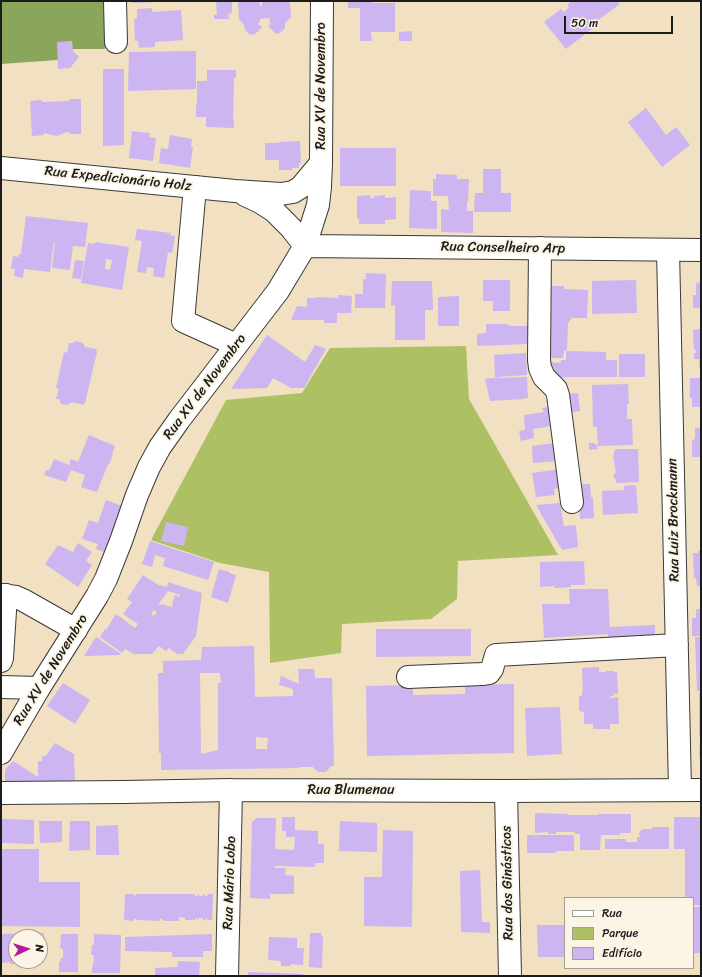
<!DOCTYPE html>
<meta charset="utf-8">
<style>
body{margin:0}
#map{position:relative;width:702px;height:977px;overflow:hidden;background:#f1e0c1;font-family:Sriracha,sans-serif}
canvas{display:block}
.frame{position:absolute;inset:0;border:2px solid #1c1c1c;pointer-events:none}
.legend{position:absolute;left:564px;top:897px;width:130px;height:72px;box-sizing:border-box;background:#fcf5e5;border:1px solid #a29e95;margin:0;padding:5px 7px;list-style:none;font-size:12px;color:#1c1c1c}
.legend li{display:flex;align-items:center;gap:8px;height:20px}
.legend b{width:20px;border:1px solid #a29e95}
.north{position:absolute;left:8px;top:929px;width:40px;height:40px;box-sizing:border-box;background:#fcf5e5;border:1px solid #a29e95;border-radius:50%;rotate:86deg;font-size:11px;font-weight:700;line-height:16px;text-align:center;color:#1c1c1c}
.north::after{content:'';display:block;margin:auto;width:14px;height:18px;background:#b5179e;clip-path:polygon(50% 0,100% 100%,50% 72%,0 100%)}
.scale{position:absolute;left:564px;top:16px;width:109px;height:18px;box-sizing:border-box;border:2px solid #1c1c1c;border-top:0;padding-left:5px;font-size:12px;line-height:14px;white-space:nowrap;color:#1c1c1c;-webkit-text-stroke:3px #fcf5e5;paint-order:stroke}
</style>
<div id="map">
<canvas width="702" height="977"></canvas>
<div class="frame"></div>
<ul class="legend">
<li><b style="height:5px;background:#fff"></b>Rua</li>
<li><b style="height:11px;background:#aec064"></b>Parque</li>
<li><b style="height:11px;background:#ccb5f0"></b>Edifício</li>
</ul>
<div class="north">N</div>
<div class="scale">50 m</div>
</div>
<script>
const g = document.querySelector('canvas').getContext('2d');
g.lineJoin = 'round';
function fill(path, color) {
  g.fillStyle = color;
  g.fill(path, 'evenodd');
}
function poly(rows) {
  const path = new Path2D();
  for (const r of rows) {
    path.moveTo(r[0], r[1]);
    for (let i = 2; i < r.length; i += 2) path.lineTo(r[i], r[i + 1]);
  }
  return path;
}
function trace(path, color, width, dash) {
  g.strokeStyle = color;
  g.lineWidth = width;
  g.lineCap = dash ? 'butt' : 'round';
  g.setLineDash(dash || []);
  g.stroke(path);
}
function drawText(font, color, halo, rows, align = 'center') {
  g.font = font + ' Sriracha,sans-serif';
  g.lineWidth = 4;
  g.setLineDash([]);
  g.textBaseline = 'middle';
  g.strokeStyle = halo;
  g.fillStyle = color;
  for (const [text, x, y, turn = 0] of rows) {
    g.save();
    g.translate(x, y);
    g.rotate((+turn || 0) * Math.PI / 180);
    g.textAlign = isNaN(turn) ? turn : align;
    if (halo) g.strokeText(text, 0, 0);
    g.fillText(text, 0, 0);
    g.restore();
  }
}
const green = poly([
 [466,346,469,399,558,555,458,561,457,599,431,619,342,624,341,653,270,663,269,572,220,563,151,540,226,400,302,393,330,348]
]);
const forest = poly([
 [1,1,104,1,105,49,72,49,71,59,1,64]
]);
const building = poly([
 [133,1,156,1,156,2,133,3],
 [216,1,232,1,232,13,228,14,229,19,214,19,214,15,217,15],
 [238,1,259,1,260,6,262,6,262,2,269,2,269,1,290,1,291,17,285,23,285,28,280,33,276,34,268,26,271,23,269,22,270,18,260,19,260,22,258,24,262,27,255,34,250,35,245,30,244,25,239,19],
 [348,1,373,1,373,3,395,3,395,32,371,32,372,41,360,41,360,8,348,8],
 [572,1,618,1,620,4,590,26,592,29,566,49,544,22,561,9,564,12,569,7,567,5],
 [152,8,152,12,181,10,183,40,155,42,155,47,139,48,138,41,135,41,134,19,137,19,137,9],
 [412,31,412,41,399,41,399,32],
 [72,41,73,51,79,57,70,68,58,69,57,42],
 [196,51,196,89,128,91,129,52],
 [103,69,124,69,124,145,103,146],
 [207,70,236,70,236,78,234,78,233,120,234,121,234,128,206,127,206,117,196,117,196,104,197,104,197,81,207,81],
 [69,99,81,99,81,134,69,134,69,132,67,132,56,136,44,133,44,135,32,136,30,101,41,100,42,102,69,101],
 [646,108,666,135,676,127,690,145,662,167,628,122],
 [132,131,150,133,149,137,156,138,153,161,129,158],
 [170,135,192,139,191,147,193,147,190,168,159,163,161,148,168,149],
 [300,141,301,163,299,163,299,168,292,168,292,170,279,170,279,160,265,160,265,143,279,143,279,142],
 [340,148,396,148,396,186,340,186],
 [483,169,501,169,501,193,511,193,511,212,474,212,475,193,483,193],
 [436,174,457,175,457,179,469,179,468,202,467,202,467,211,473,211,473,233,441,232,441,209,449,210,448,196,433,196,433,179,436,179],
 [410,190,431,191,431,201,437,201,437,229,409,228],
 [370,195,370,198,375,198,374,196,385,195,385,198,396,197,396,219,385,220,385,224,359,224,359,219,357,219,357,196],
 [26,216,88,223,85,247,73,246,70,270,52,268,55,242,54,241,50,272,24,269,23,278,14,276,15,269,11,269,13,256,18,257,19,254,21,254],
 [137,229,171,233,170,235,175,236,172,253,168,252,164,278,153,276,154,268,147,267,146,273,137,272,142,241,135,240],
 [95,242,129,247,122,290,81,283,88,243,95,244],
 [106,259,112,260,110,270,105,269],
 [75,260,84,261,81,279,72,278],
 [366,273,386,274,385,308,355,308,355,294,363,294,363,279,366,279],
 [483,280,510,280,510,311,493,311,493,301,483,301],
 [636,280,637,313,593,314,592,313,592,281],
 [392,281,432,281,433,310,425,310,425,340,395,340,395,305,391,306],
 [701,282,701,316,700,316,700,308,693,308,693,295,696,295,696,283],
 [545,286,564,286,564,289,588,290,587,318,572,318,568,323,567,350,564,351,563,358,545,358],
 [338,295,352,296,351,313,337,313,337,323,324,323,324,320,291,320,297,306,307,307,307,298,317,298,317,297,338,298],
 [459,296,459,326,438,326,438,297],
 [486,324,506,324,511,326,528,326,528,344,477,346,477,334,486,333],
 [701,329,701,367,699,367,699,359,694,359,694,353,696,353,696,350,694,350,693,330],
 [267,335,305,362,315,345,326,349,304,388,291,388,273,378,267,388,231,389],
 [76,341,83,343,85,347,96,349,97,352,85,403,84,404,84,405,72,402,68,405,61,404,59,399,56,399,59,389,56,388,64,352,67,353,69,343,72,343],
 [566,351,606,352,606,360,617,360,617,377,548,377,548,362,561,363,561,360,566,360],
 [526,353,527,375,495,377,494,355],
 [619,354,645,354,645,377,619,377],
 [499,377,499,378,527,377,528,398,524,398,524,399,490,401,485,379],
 [690,378,701,378,701,407,692,407,692,398,690,398],
 [628,384,629,404,627,404,627,419,632,419,633,445,597,446,598,449,589,450,589,443,595,443,595,445,598,444,597,427,593,427,592,385],
 [578,393,580,411,566,413,564,394],
 [549,407,551,426,533,429,534,438,521,441,519,431,525,430,524,415,544,412,542,408],
 [695,428,701,428,701,457,692,457,692,440,695,439],
 [89,435,115,446,112,454,113,454,109,465,108,464,97,492,81,487,85,475,71,470,66,482,44,475,46,470,49,471,54,459,69,465,71,459,78,462],
 [555,443,558,461,533,463,532,446],
 [615,449,638,449,639,482,616,483,616,480,613,476,616,472,613,457],
 [561,469,564,487,554,489,555,495,536,497,532,473],
 [590,484,591,497,593,498,594,518,580,519,579,498,575,485],
 [636,485,638,513,603,515,602,491,624,490,624,486],
 [106,500,125,507,110,554,96,549,98,544,82,539,89,520,98,523],
 [560,503,564,526,576,525,578,547,562,550,536,505],
 [166,522,188,527,184,546,161,541],
 [150,541,214,562,208,580,163,566,165,558,155,555,152,567,142,564],
 [78,543,92,552,86,561,92,565,78,587,45,564,58,545,73,552],
 [698,551,701,551,701,586,697,586,696,578,694,578,693,553,698,553],
 [584,561,585,585,571,585,571,587,559,588,554,588,554,586,540,587,540,562],
 [219,569,230,572,229,573,236,575,228,603,211,597],
 [143,575,160,586,160,585,167,587,168,582,202,593,196,636,183,654,177,654,169,648,166,651,159,646,152,654,134,654,125,649,122,653,100,637,105,629,106,630,116,614,135,628,138,624,123,614,132,602,127,599],
 [168,591,180,595,180,597,175,595,172,604,173,605,172,607,161,604,160,605,158,605],
 [154,610,157,612,154,616,151,614],
 [569,589,608,589,610,631,610,627,655,625,655,636,608,637,608,634,544,638,542,604,570,604],
 [696,609,701,609,701,636,692,636,692,618,696,618],
 [376,629,471,629,471,656,376,657],
 [96,637,121,654,119,655,84,656],
 [695,637,701,637,701,691,697,691],
 [254,646,255,697,293,696,293,689,279,685,279,684,281,676,299,684,298,669,314,669,315,678,332,678,334,766,331,766,326,772,318,772,313,767,299,767,299,768,161,770,161,753,159,753,158,673,163,673,163,661,201,660,202,647],
 [200,673,220,673,221,683,218,683,218,750,201,754],
 [256,737,268,738,267,749,256,749],
 [599,667,599,672,606,672,606,671,613,671,614,672,617,672,618,694,614,694,614,696,610,696,610,698,618,697,619,724,610,724,610,729,593,729,593,724,584,724,584,712,579,711,579,696,582,696,582,691,583,691,582,668],
 [63,683,90,700,75,724,47,706],
 [514,684,514,753,367,756,366,686,413,685,413,695,465,694,465,685],
 [699,693,701,693,701,737,699,736],
 [560,707,562,754,527,756,525,708],
 [700,741,701,741,701,756,699,756],
 [55,743,74,754,75,783,8,783,5,780,5,770,13,761,38,777,38,761,42,761,42,756,46,756],
 [535,813,568,814,568,815,598,815,598,814,631,814,631,833,620,833,620,835,601,835,600,850,580,850,580,834,575,834,575,832,556,832,556,834,548,834,548,832,535,833],
 [282,817,295,817,295,830,318,831,318,844,324,844,324,863,315,863,315,867,275,866,275,868,286,868,285,875,294,876,294,894,270,894,270,899,250,898,252,822,257,818,276,818,275,849,294,850,295,837,286,837,286,831,282,831],
 [674,817,701,817,701,905,693,905,693,898,685,898,685,849,674,849],
 [1,819,34,820,34,844,1,843],
 [39,821,62,821,62,842,40,843],
 [70,821,90,821,90,850,69,851],
 [340,821,377,823,377,852,339,851],
 [118,825,119,855,96,855,96,826],
 [652,827,669,827,669,849,605,849,605,839,626,839,626,842,637,842,637,837,640,837,639,833,641,830,644,829,652,829],
 [383,830,413,831,412,927,364,926,364,877,382,877],
 [527,835,574,835,574,851,555,851,556,853,527,853],
 [1,849,39,849,39,882,80,882,80,927,1,926],
 [480,870,482,922,490,922,490,933,461,932,460,871],
 [125,894,133,894,135,896,137,894,194,894,196,897,198,894,200,896,202,896,204,894,206,897,208,894,213,894,212,920,208,920,206,918,204,921,202,918,199,918,198,920,196,918,194,920,185,920,185,918,179,917,179,921,164,921,160,918,160,921,137,920,135,918,133,921,124,920],
 [693,907,701,907,701,953,693,953],
 [537,925,565,925,565,957,538,957],
 [44,933,44,963,10,964,10,962,1,963,1,934],
 [16,937,40,937,40,961,16,961],
 [310,933,322,933,321,936,323,936,322,968,309,967],
 [61,934,78,934,78,972,59,972,59,962,60,962,61,958,63,958,63,949,60,948],
 [94,934,121,935,120,973,92,973,92,966,93,967,94,955,91,955,92,945,94,945],
 [212,934,212,951,203,951,203,957,172,957,172,952,125,951,125,937],
 [269,937,297,938,297,948,304,948,303,965,291,964,291,966,281,966,281,961,268,960],
 [178,961,200,962,199,976,155,976,155,968,177,967],
 [248,972,303,974,303,976,248,976]
]);
const minor = poly([
 [115,1,116,42],
 [195,187,183,321,236,345],
 [540,248,539,360,540,368,544,377,556,389,558,395,572,502],
 [668,250,680,790],
 [1,595,16,597,23,600,76,630],
 [1,661,2,658,6,595],
 [408,677,482,674,489,673,492,669,496,655,677,645],
 [1,687,39,688],
 [506,791,510,976]
]);
const major = poly([
 [1,168,235,191,281,194,293,192,301,187,321,163],
 [245,195,260,202,274,211,291,228,305,246],
 [305,246,701,250],
 [1,753,39,688,97,596,106,579,121,541,137,495,149,467,160,447,179,420,278,291,305,246,318,205,320,187,321,163,322,1],
 [1,793,124,792,231,790,506,791,701,790],
 [227,976,231,790]
]);
const streetNames = [
 ["Rua XV de Novembro",321,86,-90],
 ["Rua Expedicionário Holz",118,179,6],
 ["Rua Conselheiro Arp",503,248,1],
 ["Rua XV de Novembro",205,387,-53],
 ["Rua Luiz Brockmann",674,520,-91],
 ["Rua XV de Novembro",51,670,-58],
 ["Rua Blumenau",351,790],
 ["Rua Mário Lobo",230,883,-88],
 ["Rua dos Ginásticos",508,883,-91]
];
fill(green, '#aec064');
fill(forest, '#8aa65a');
fill(building, '#ccb5f0');
trace(minor, '#3c3935', 24);
trace(major, '#3c3935', 24);
trace(minor, '#fff', 22);
trace(major, '#fff', 22);
drawText('14px', '#1c1c1c', '#fcf5e5', streetNames);
</script>
